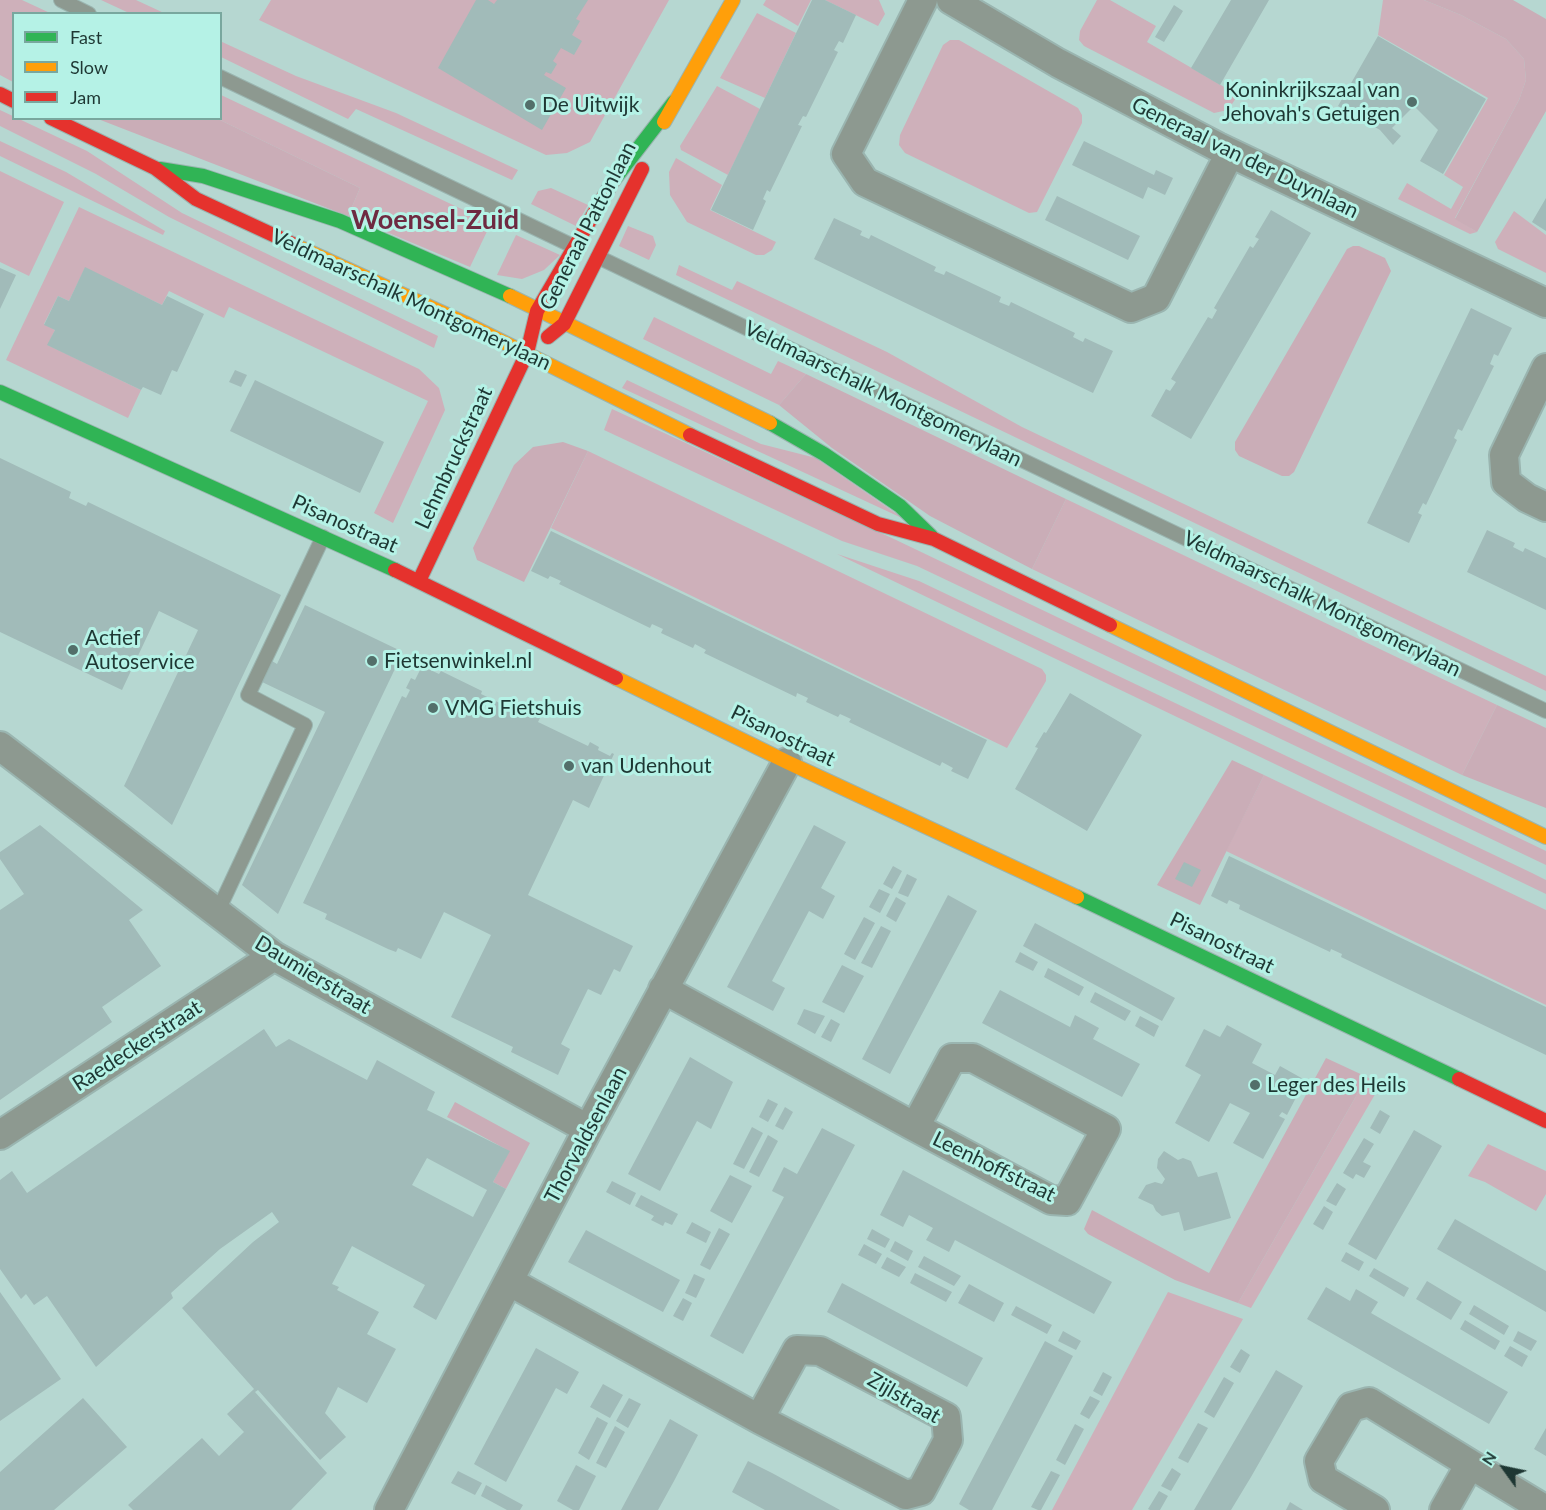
<!DOCTYPE html>
<style>
body{margin:0}
#map{position:relative;width:1546px;height:1510px;overflow:hidden;background:#b6d7d1;font-family:Lato,sans-serif}
canvas{display:block}
.legend{position:absolute;left:12px;top:12px;width:210px;height:108px;box-sizing:border-box;background:#b5f2e6;border:2px solid #79a79e;margin:0;padding:8px 10px;list-style:none;font-size:18px;color:#1e3733}
.legend li{display:flex;align-items:center;gap:12px;height:30px}
.legend b{width:30px;border:2px solid #79a79e}
.north{position:absolute;left:1474px;top:1438px;width:60px;height:60px;-webkit-text-stroke:4px #b5f2e6;paint-order:stroke;rotate:303deg;font-size:16px;font-weight:700;line-height:24px;text-align:center;color:#1e3733}
.north::after{content:'';display:block;margin:auto;width:21px;height:27px;background:#1e3733;clip-path:polygon(50% 0,100% 100%,50% 72%,0 100%)}
</style>
<div id="map">
<canvas width="1546" height="1510"></canvas>
<ul class="legend">
<li><b style="height:8px;background:#30b455"></b>Fast</li>
<li><b style="height:8px;background:#ff9f0a"></b>Slow</li>
<li><b style="height:8px;background:#e5322d"></b>Jam</li>
</ul>
<div class="north">N</div>
</div>
<script>
const g = document.querySelector('canvas').getContext('2d');
g.lineJoin = 'round';
function fill(path, color) {
  g.fillStyle = color;
  g.fill(path, 'evenodd');
}
function poly(rows) {
  const path = new Path2D();
  for (const r of rows) {
    path.moveTo(r[0], r[1]);
    for (let i = 2; i < r.length; i += 2) path.lineTo(r[i], r[i + 1]);
  }
  return path;
}
function trace(path, color, width, dash) {
  g.strokeStyle = color;
  g.lineWidth = width;
  g.lineCap = dash ? 'butt' : 'round';
  g.setLineDash(dash || []);
  g.stroke(path);
}
function drawText(font, color, halo, rows, align = 'center') {
  g.font = font + ' Lato,sans-serif';
  g.lineWidth = 6;
  g.setLineDash([]);
  g.textBaseline = 'middle';
  g.strokeStyle = halo;
  g.fillStyle = color;
  for (const [text, x, y, turn = 0] of rows) {
    g.save();
    g.translate(x, y);
    g.rotate((+turn || 0) * Math.PI / 180);
    g.textAlign = isNaN(turn) ? turn : align;
    if (halo) g.strokeText(text, 0, 0);
    g.fillText(text, 0, 0);
    g.restore();
  }
}
const green = poly([
 [0,0,22,0,50,13,14,14,13,82,0,75],
 [101,0,136,0,164,13,129,13],
 [271,0,669,0,590,142,567,153,546,155,259,20],
 [766,0,811,0,798,26,763,5],
 [825,0,879,0,885,14,878,26],
 [1097,0,1110,0,1156,26,1147,42,1238,95,1228,110,1214,113,1084,46,1079,40,1080,31],
 [1383,0,1424,0,1461,15,1506,39,1524,59,1526,80,1519,100,1455,218,1477,232,1470,234,1398,199,1407,183,1451,209,1463,187,1444,175,1488,98,1378,35],
 [757,13,796,33,765,98,720,78],
 [950,40,959,40,1078,108,1082,115,1082,123,1037,212,1029,213,905,153,899,145,900,135,943,45],
 [220,41,296,76,396,113,518,170,512,180,356,109,348,119,221,57],
 [717,86,760,109,728,175,681,150,680,146],
 [221,95,491,223,470,267,348,216,360,188,218,119,220,118],
 [0,110,87,151,182,213,438,336,434,348,169,217,96,174,0,126],
 [0,141,66,172,165,231,163,235,0,156],
 [676,158,722,185,710,210,776,242,772,250,764,255,756,255,687,222,670,195,669,172],
 [0,171,64,202,29,276,0,262],
 [551,188,588,205,576,226,531,204,538,191],
 [79,207,419,369,439,388,445,410,393,523,374,513,428,401,229,307,224,318,169,291,162,305,85,268,69,301,58,296,44,324,55,330,48,345,141,390,128,418,6,360],
 [1514,211,1546,235,1546,273,1498,249,1495,242],
 [628,226,653,236,656,245,649,260,619,246],
 [516,235,560,255,544,270,522,279,497,275],
 [679,265,732,290,737,281,887,352,1022,427,1546,676,1546,691,676,275],
 [654,317,771,374,778,361,806,374,779,405,643,339],
 [627,380,761,444,816,458,904,519,622,388],
 [612,409,894,539,1546,851,1546,865,917,566,842,541,604,430],
 [588,451,1042,669,1046,675,1046,681,1007,748,551,528],
 [1066,499,1497,705,1462,775,1032,569],
 [837,554,919,581,1532,873,1546,880,1546,894],
 [1264,775,1546,910,1546,1005,1226,851],
 [1367,1077,1381,1084,1251,1308,1238,1303],
 [1488,1144,1546,1171,1546,1194,1536,1211,1485,1182,1468,1176],
 [1168,1292,1243,1319,1132,1510,1052,1510]
]);
const forest = poly([
 [1424,0,1513,0,1546,19,1546,111,1477,232,1455,219,1519,100,1526,80,1524,59,1506,39,1461,15],
 [98,119,218,119,360,188,348,216],
 [1353,246,1359,246,1385,258,1391,271,1294,472,1289,476,1282,476,1239,456,1235,450,1235,442,1347,249],
 [806,374,1066,499,1032,569,930,516,832,448,779,405],
 [563,442,588,451,524,582,477,560,473,548,514,465,533,447],
 [1497,705,1546,728,1546,808,1462,775],
 [1232,760,1264,775,1200,905,1157,885],
 [1326,1058,1367,1077,1238,1303,1175,1280,1088,1234,1084,1229,1092,1210,1209,1273],
 [455,1102,530,1143,506,1189,493,1182,509,1151,447,1117]
]);
const building = poly([
 [476,0,488,0,494,4,497,0,588,0,576,19,580,21,572,35,582,41,574,55,561,48,553,61,557,64,551,74,546,72,544,75,566,88,542,130,438,68],
 [812,0,825,0,856,15,843,43,839,41,834,50,838,52,806,117,803,116,798,125,802,126,770,192,767,190,763,199,766,201,753,230,711,210],
 [1231,0,1269,0,1220,85,1191,68],
 [1174,5,1183,11,1164,42,1155,37],
 [1378,36,1486,99,1443,174,1420,161,1438,130,1414,106,1392,128,1401,136,1393,145,1380,130,1338,106],
 [1084,141,1154,175,1156,170,1173,178,1165,195,1148,187,1143,199,1072,165],
 [1057,196,1140,236,1128,260,1045,220],
 [1546,198,1546,231,1532,222],
 [1271,210,1311,233,1191,439,1151,416,1166,389,1170,391,1176,382,1171,379,1208,317,1212,319,1217,310,1214,308,1250,246,1253,248,1259,239,1255,237],
 [834,218,862,231,860,235,869,239,871,235,936,267,934,271,944,275,946,271,1001,297,999,302,1009,306,1011,302,1075,333,1073,337,1083,342,1085,338,1113,351,1093,393,814,259],
 [85,267,162,305,167,296,204,314,177,372,172,370,161,395,143,387,141,390,47,345,55,330,44,325,58,296,69,301],
 [0,268,16,275,0,309],
 [1471,308,1512,328,1498,356,1494,354,1490,364,1494,366,1462,431,1458,429,1454,438,1457,440,1426,505,1423,503,1418,513,1422,515,1409,543,1367,523],
 [235,370,247,375,241,387,229,382],
 [255,380,384,442,360,493,230,431],
 [0,458,71,492,69,498,86,506,88,502,281,595,172,825,124,786,198,630,159,611,122,690,0,632],
 [1487,530,1515,543,1513,547,1523,552,1525,548,1546,558,1546,610,1467,572],
 [551,531,987,740,968,779,951,771,953,768,942,762,940,766,849,722,851,719,840,714,838,717,806,702,808,698,797,693,796,697,704,653,706,650,695,644,693,648,661,633,663,629,652,624,650,628,559,584,561,581,550,576,548,579,531,571],
 [305,605,403,652,278,914,242,885,325,712,262,682,272,661,277,664],
 [422,666,439,674,441,671,482,691,481,694,531,718,533,715,540,718,538,722,588,746,590,742,599,747,598,750,610,756,612,753,614,754,589,808,573,800,528,895,633,946,620,972,614,969,601,995,588,989,561,1044,570,1049,558,1075,511,1052,513,1047,451,1017,491,935,444,912,421,959,398,948,396,952,388,949,325,919,327,914,303,903,402,696,406,698,410,690,406,688,411,678,415,680],
 [1070,693,1142,735,1087,831,1015,789,1038,748,1035,747,1044,732,1046,733],
 [40,825,143,910,129,920,161,966,102,1007,112,1022,0,1100,0,910,24,894,0,859,0,852],
 [814,825,846,842,821,888,835,896,823,919,809,911,772,981,785,988,773,1011,727,987],
 [1229,856,1546,1007,1546,1055,1341,957,1342,954,1331,949,1330,952,1239,909,1240,905,1229,900,1227,904,1211,896],
 [1184,862,1201,870,1192,887,1175,879],
 [893,866,902,871,892,889,883,884],
 [907,874,917,879,908,897,898,893],
 [879,889,890,894,880,913,869,907],
 [948,895,977,911,890,1074,862,1059],
 [896,897,906,903,896,922,886,916],
 [864,917,875,923,855,960,844,954],
 [1035,923,1175,998,1162,1021,1023,946],
 [881,926,891,931,872,968,861,963],
 [1020,952,1038,962,1033,971,1015,962],
 [842,965,864,976,844,1013,822,1002],
 [1048,968,1084,987,1079,996,1044,977],
 [1000,990,1070,1027,1075,1015,1099,1028,1093,1039,1140,1064,1122,1097,982,1023],
 [1095,992,1131,1011,1125,1021,1090,1002],
 [804,1009,825,1016,815,1034,797,1024],
 [1140,1016,1159,1026,1154,1037,1135,1026],
 [831,1019,840,1024,831,1042,821,1037],
 [1227,1025,1262,1044,1252,1063,1275,1075,1280,1066,1305,1080,1287,1115,1282,1112,1279,1116,1285,1119,1263,1159,1233,1143,1250,1113,1230,1103,1209,1142,1175,1123,1201,1075,1185,1066,1204,1029,1220,1037],
 [264,1029,276,1047,289,1039,367,1080,377,1060,435,1092,427,1110,510,1151,493,1182,506,1189,436,1320,413,1307,425,1285,352,1246,332,1284,339,1287,337,1290,379,1312,367,1334,396,1349,367,1403,338,1387,325,1413,346,1437,320,1460,258,1390,255,1392,327,1473,291,1510,133,1510,128,1505,202,1438,219,1456,244,1432,227,1414,254,1389,182,1308,253,1242,279,1222,272,1212,220,1249,171,1293,173,1298,96,1367,47,1296,34,1305,26,1294,21,1299,0,1269,0,1180,12,1171,27,1193],
 [427,1158,487,1190,473,1217,412,1185],
 [690,1057,733,1082,711,1129,697,1121,660,1191,628,1174],
 [768,1099,778,1104,768,1122,759,1117],
 [785,1107,793,1112,783,1130,775,1126],
 [1380,1110,1390,1116,1380,1134,1370,1128],
 [752,1127,763,1133,744,1169,733,1164],
 [822,1128,855,1145,743,1354,710,1336,784,1197,772,1191,784,1167,797,1174],
 [1414,1130,1442,1146,1376,1260,1348,1244],
 [768,1135,778,1141,759,1177,749,1172],
 [1364,1138,1374,1144,1363,1162,1371,1166,1364,1178,1356,1174,1353,1179,1343,1173],
 [1164,1151,1178,1160,1183,1158,1191,1161,1198,1177,1217,1172,1231,1218,1184,1231,1179,1212,1162,1216,1156,1211,1153,1205,1138,1198,1146,1185,1155,1182,1162,1184,1165,1179,1157,1168,1158,1159],
 [903,1170,1112,1282,1094,1314,955,1240,949,1252,926,1240,933,1228,909,1215,903,1227,880,1215],
 [730,1175,752,1186,732,1223,710,1211],
 [612,1181,636,1193,630,1205,606,1192],
 [1337,1183,1346,1189,1336,1206,1326,1201],
 [641,1195,678,1214,672,1225,665,1222,663,1226,651,1220,654,1216,635,1206],
 [1324,1206,1333,1212,1323,1230,1313,1224],
 [1455,1219,1546,1271,1546,1312,1437,1249],
 [692,1222,711,1232,706,1243,686,1233],
 [719,1228,730,1234,710,1270,700,1265],
 [872,1229,890,1239,885,1248,867,1239],
 [586,1230,680,1280,663,1312,568,1262],
 [895,1241,913,1251,908,1261,890,1251],
 [864,1244,882,1254,876,1264,858,1255],
 [1346,1252,1364,1262,1359,1271,1341,1261],
 [924,1256,961,1276,954,1286,918,1267],
 [887,1257,906,1267,899,1277,881,1268],
 [1374,1268,1409,1288,1404,1297,1369,1276],
 [915,1273,952,1292,946,1302,910,1283],
 [694,1274,705,1279,696,1298,685,1293],
 [1427,1281,1462,1302,1451,1320,1416,1299],
 [842,1283,983,1358,967,1387,827,1312],
 [969,1284,1004,1303,994,1322,958,1303],
 [1326,1287,1350,1301,1356,1289,1378,1302,1371,1313,1508,1392,1489,1424,1307,1319],
 [0,1292,61,1379,0,1421],
 [683,1298,692,1303,683,1321,673,1316],
 [1474,1305,1509,1326,1504,1335,1469,1314],
 [1016,1306,1052,1325,1047,1334,1011,1315],
 [1465,1320,1500,1341,1495,1350,1460,1329],
 [1063,1331,1081,1341,1076,1350,1058,1341],
 [1518,1331,1537,1341,1531,1351,1513,1341],
 [1045,1341,1073,1356,992,1510,969,1510,959,1504],
 [1510,1346,1528,1356,1522,1367,1504,1356],
 [536,1348,579,1372,567,1394,556,1388,506,1482,474,1464],
 [1241,1349,1250,1355,1240,1373,1230,1367],
 [1276,1370,1303,1386,1251,1477,1231,1510,1194,1510],
 [1103,1372,1112,1377,1102,1396,1093,1391],
 [1224,1377,1234,1383,1214,1418,1204,1412],
 [603,1384,623,1395,610,1418,590,1407],
 [1090,1396,1100,1401,1089,1419,1080,1414],
 [83,1398,127,1447,54,1510,0,1510,0,1472],
 [629,1398,641,1404,628,1428,616,1421],
 [597,1417,608,1423,589,1460,578,1453],
 [670,1419,698,1435,674,1481,658,1510,621,1510],
 [1198,1423,1208,1428,1188,1463,1178,1458],
 [1075,1424,1084,1429,1065,1465,1056,1460],
 [615,1426,625,1432,606,1468,596,1463],
 [1546,1428,1546,1456,1534,1449],
 [748,1461,772,1473,840,1510,765,1510,732,1492],
 [576,1465,596,1476,579,1510,573,1510,557,1501],
 [1172,1468,1181,1474,1171,1491,1161,1486],
 [458,1471,482,1483,475,1495,451,1483],
 [1051,1471,1060,1475,1041,1510,1038,1510,1031,1507],
 [486,1485,523,1505,520,1510,507,1510,481,1496],
 [1159,1491,1168,1496,1160,1510,1150,1510,1148,1509],
 [1290,1502,1303,1510,1286,1510]
]);
const lane = poly([
 [61,0,89,14],
 [220,77,575,247],
 [598,257,1546,711],
 [217,913,305,725,248,695,323,537]
]);
const street = poly([
 [923,0,846,154,865,182,1131,308,1156,298,1230,153],
 [951,0,1058,63,1218,147,1546,303],
 [1546,368,1504,455,1506,482,1527,498,1546,507],
 [0,746,274,956,588,1129],
 [663,989,915,1127],
 [952,1058,973,1058,1106,1129,1067,1201,1051,1200,915,1127,952,1058],
 [0,1135,274,956],
 [510,1282,759,1419,906,1495,921,1491,948,1440,946,1417,820,1351,797,1350,759,1419],
 [1470,1464,1546,1510],
 [389,1510,588,1129,787,762],
 [1375,1510,1323,1479,1319,1461,1351,1407,1369,1402,1470,1464,1444,1510]
]);
const fast = poly([
 [160,169,203,176,340,221,510,296],
 [613,181,674,102],
 [0,392,395,570],
 [770,423,824,454,900,506,931,536],
 [1077,897,1459,1079]
]);
const slow = poly([
 [664,122,733,0],
 [297,246,465,323,690,435],
 [510,296,770,423],
 [1110,625,1546,837],
 [616,678,787,762,1077,897]
]);
const jam = poly([
 [0,94,14,101],
 [51,118,155,168,196,199,297,246],
 [548,337,564,324,642,169],
 [690,435,878,524,934,539,1110,625],
 [395,570,616,678],
 [419,581,527,353,537,311,613,181],
 [1459,1079,1546,1121]
]);
const markers = [
 [1412,102,6,"#536f6a"],
 [530,105,6,"#536f6a"],
 [73,650,6,"#536f6a"],
 [372,661,6,"#536f6a"],
 [433,708,6,"#536f6a"],
 [569,766,6,"#536f6a"],
 [1255,1085,6,"#536f6a"]
];
const poiNames = [
 ["Koninkrijkszaal van",1400,90,"right"],
 ["Jehovah's Getuigen",1400,114,"right"],
 ["De Uitwijk",542,105],
 ["Actief",85,638],
 ["Autoservice",85,662],
 ["Fietsenwinkel.nl",384,661],
 ["VMG Fietshuis",445,708],
 ["van Udenhout",581,766],
 ["Leger des Heils",1267,1085]
];
const streetNames = [
 ["Generaal van der Duynlaan",1245,158,26],
 ["Generaal Pattonlaan",588,226,-63],
 ["Veldmaarschalk Montgomerylaan",411,300,25],
 ["Veldmaarschalk Montgomerylaan",883,394,26],
 ["Lehmbruckstraat",454,458,-65],
 ["Pisanostraat",345,524,24],
 ["Veldmaarschalk Montgomerylaan",1322,604,26],
 ["Pisanostraat",783,736,26],
 ["Pisanostraat",1222,943,26],
 ["Daumierstraat",313,975,31],
 ["Raedeckerstraat",137,1046,-33],
 ["Thorvaldsenlaan",586,1135,-62],
 ["Leenhoffstraat",994,1167,26],
 ["Zijlstraat",904,1398,30]
];
const districtNames = [
 ["Woensel-Zuid",435,220]
];
fill(green, '#ceb0ba');
fill(forest, '#caadb7');
fill(building, '#a1bbb9');
trace(lane, '#9ab5b0', 16);
trace(street, '#9ab5b0', 32);
trace(fast, '#9ab5b0', 16);
trace(slow, '#9ab5b0', 16);
trace(jam, '#9ab5b0', 16);
trace(lane, '#8d9990', 14);
trace(street, '#8d9990', 28);
trace(fast, '#30b455', 14);
trace(slow, '#ff9f0a', 14);
trace(jam, '#e5322d', 14);
for (const [x, y, r, color] of markers) {
  const dot = new Path2D();
  dot.arc(x, y, r, 0, 2 * Math.PI);
  g.fillStyle = color;
  g.fill(dot);
  trace(dot, '#b5f2e6', 2);
}
drawText('21px', '#1e3733', '#b5f2e6', poiNames, 'left');
drawText('21px', '#1e3733', '#b5f2e6', streetNames);
drawText('bold 27px', '#6e2a41', '#b5f2e6', districtNames);
</script>
